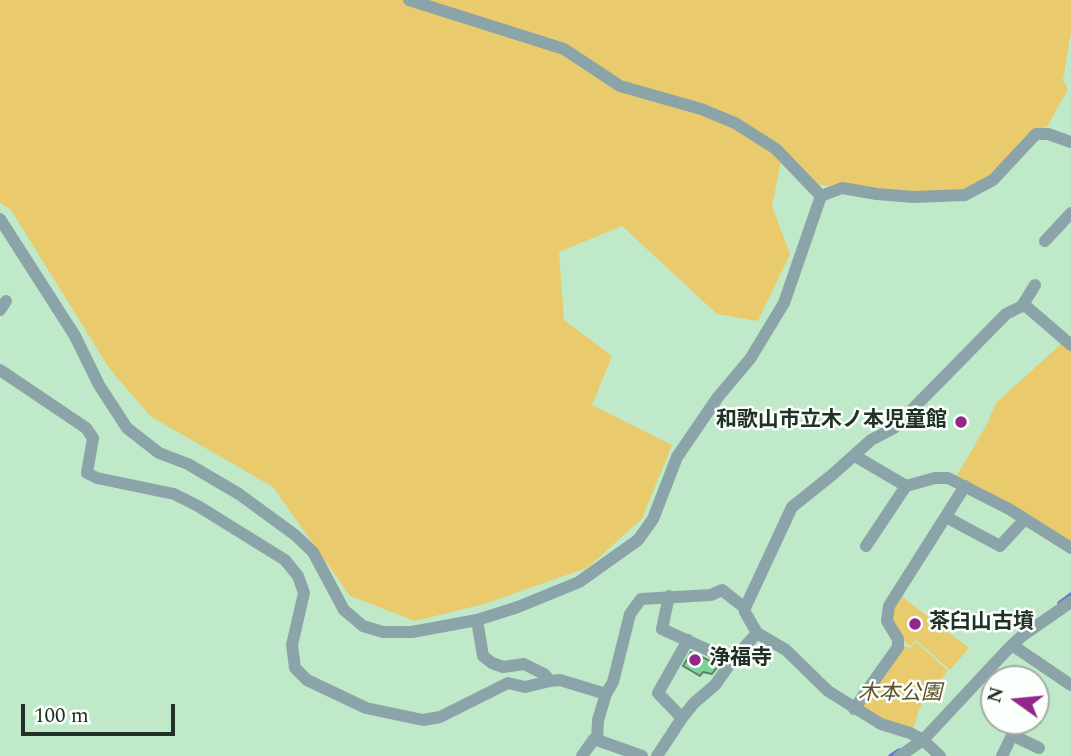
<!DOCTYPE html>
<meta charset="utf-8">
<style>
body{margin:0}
#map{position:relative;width:1071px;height:756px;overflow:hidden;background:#bfe9c8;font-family:Spectral,serif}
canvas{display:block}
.north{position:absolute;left:980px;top:665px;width:70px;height:70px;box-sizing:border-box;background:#fafffb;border:2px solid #a3ada5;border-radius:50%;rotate:285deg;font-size:19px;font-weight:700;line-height:28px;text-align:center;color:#213125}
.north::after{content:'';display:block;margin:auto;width:24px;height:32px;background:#932789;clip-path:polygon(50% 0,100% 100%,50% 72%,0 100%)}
.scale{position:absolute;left:21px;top:704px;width:154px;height:32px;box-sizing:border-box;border:4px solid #213125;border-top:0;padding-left:9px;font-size:21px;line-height:24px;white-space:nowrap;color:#213125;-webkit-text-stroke:5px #fafffb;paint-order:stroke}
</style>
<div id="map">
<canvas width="1071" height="756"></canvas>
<div class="north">N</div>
<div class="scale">100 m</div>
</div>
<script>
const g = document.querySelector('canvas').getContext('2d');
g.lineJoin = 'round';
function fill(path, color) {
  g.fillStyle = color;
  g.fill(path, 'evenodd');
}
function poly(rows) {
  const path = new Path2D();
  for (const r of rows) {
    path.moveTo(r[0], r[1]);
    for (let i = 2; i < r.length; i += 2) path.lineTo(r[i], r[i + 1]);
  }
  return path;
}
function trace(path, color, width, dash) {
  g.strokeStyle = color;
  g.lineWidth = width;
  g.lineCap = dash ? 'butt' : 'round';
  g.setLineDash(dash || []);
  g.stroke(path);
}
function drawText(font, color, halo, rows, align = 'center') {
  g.font = font + ' Spectral,"Noto Sans JP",serif';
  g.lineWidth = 5;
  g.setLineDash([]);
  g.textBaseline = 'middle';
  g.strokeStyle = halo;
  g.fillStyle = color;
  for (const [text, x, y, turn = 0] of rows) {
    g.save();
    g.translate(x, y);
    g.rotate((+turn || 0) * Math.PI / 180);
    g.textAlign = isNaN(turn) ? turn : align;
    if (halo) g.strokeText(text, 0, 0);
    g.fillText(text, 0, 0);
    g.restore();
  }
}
const green = poly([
 [0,0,1071,0,1071,33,1063,80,1068,89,1047,127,1039,129,991,177,975,187,939,194,834,187,803,182,782,157,772,206,790,254,758,321,717,314,622,226,559,252,564,320,612,356,592,405,672,445,642,519,587,568,484,604,415,621,350,596,273,487,150,416,109,368,11,210,0,203],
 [1062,343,1071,350,1071,543,956,477,987,424,996,403],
 [901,596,969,648,950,670,916,640,910,646,900,637,890,615],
 [916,642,948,671,929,692,918,712,914,727,908,728,883,721,860,707,904,646,910,648]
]);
const stream = poly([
 [1059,603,1071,594],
 [890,756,899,750]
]);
const building = poly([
 [691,652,719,665,712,674,703,672,700,676,683,666,691,652]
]);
const minor = poly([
 [409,0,564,49,620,86,701,109,735,123,776,149,821,196],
 [0,219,75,336,99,385,127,428,159,453,188,464,239,494,295,535,313,552,344,610,363,626,383,632,412,632,477,620,518,607,579,582,638,540,653,519,677,457,718,397,750,359,784,303,821,196,842,188,877,194,914,197,965,195,993,180,1036,134,1048,134,1071,142],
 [1045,241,1071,213],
 [1022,306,1035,285],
 [0,310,6,301],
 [0,370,86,428,93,438,87,473,97,478,174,494,198,506,285,560,298,576,304,593,292,645,295,668,307,680,366,708,423,720,440,717,508,683,525,687,550,681,544,674,524,664,503,667,492,663,483,656,477,620],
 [855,456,906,486,935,478,948,478,1009,509,1071,548],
 [946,517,1000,546,1025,519],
 [866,546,906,486],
 [669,596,662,629,732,661,715,685,694,703,682,718],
 [745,608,792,507,832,475,871,440,894,428,1006,314,1022,306,1027,307,1071,345],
 [1012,645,1071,685],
 [732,661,757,633],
 [550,681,560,680,606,694,613,682,630,614,641,599,711,595,722,590,745,608,745,612,757,633,786,650,828,691,881,724,910,733,923,740,940,756],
 [606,694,598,720,597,740,642,756],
 [854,709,898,647,898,639,887,621,889,606,965,486],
 [1012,735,1039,748],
 [582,756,594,739,597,740],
 [657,756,682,718,658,693,688,640],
 [900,756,923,740,1007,650,1022,636,1071,602],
 [1002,756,1019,721]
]);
const markers = [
 [961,422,7,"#932789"],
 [915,624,7,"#932789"],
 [695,660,7,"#932789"]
];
const poiNames = [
 ["和歌山市立木ノ本児童館",947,422,"right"],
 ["茶臼山古墳",929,624],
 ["浄福寺",709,660]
];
const parkNames = [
 ["木本公園",900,695]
];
fill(green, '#e9cb6e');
trace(stream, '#697dcc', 3.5);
fill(building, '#7dd395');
trace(building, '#5c8366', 2);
trace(minor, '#8ba4a9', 12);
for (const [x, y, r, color] of markers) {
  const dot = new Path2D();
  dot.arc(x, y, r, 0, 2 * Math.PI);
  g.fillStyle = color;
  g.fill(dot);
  trace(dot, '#fafffb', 2.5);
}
drawText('bold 21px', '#213125', '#fafffb', poiNames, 'left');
drawText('italic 21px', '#5e5128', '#fafffb', parkNames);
</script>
